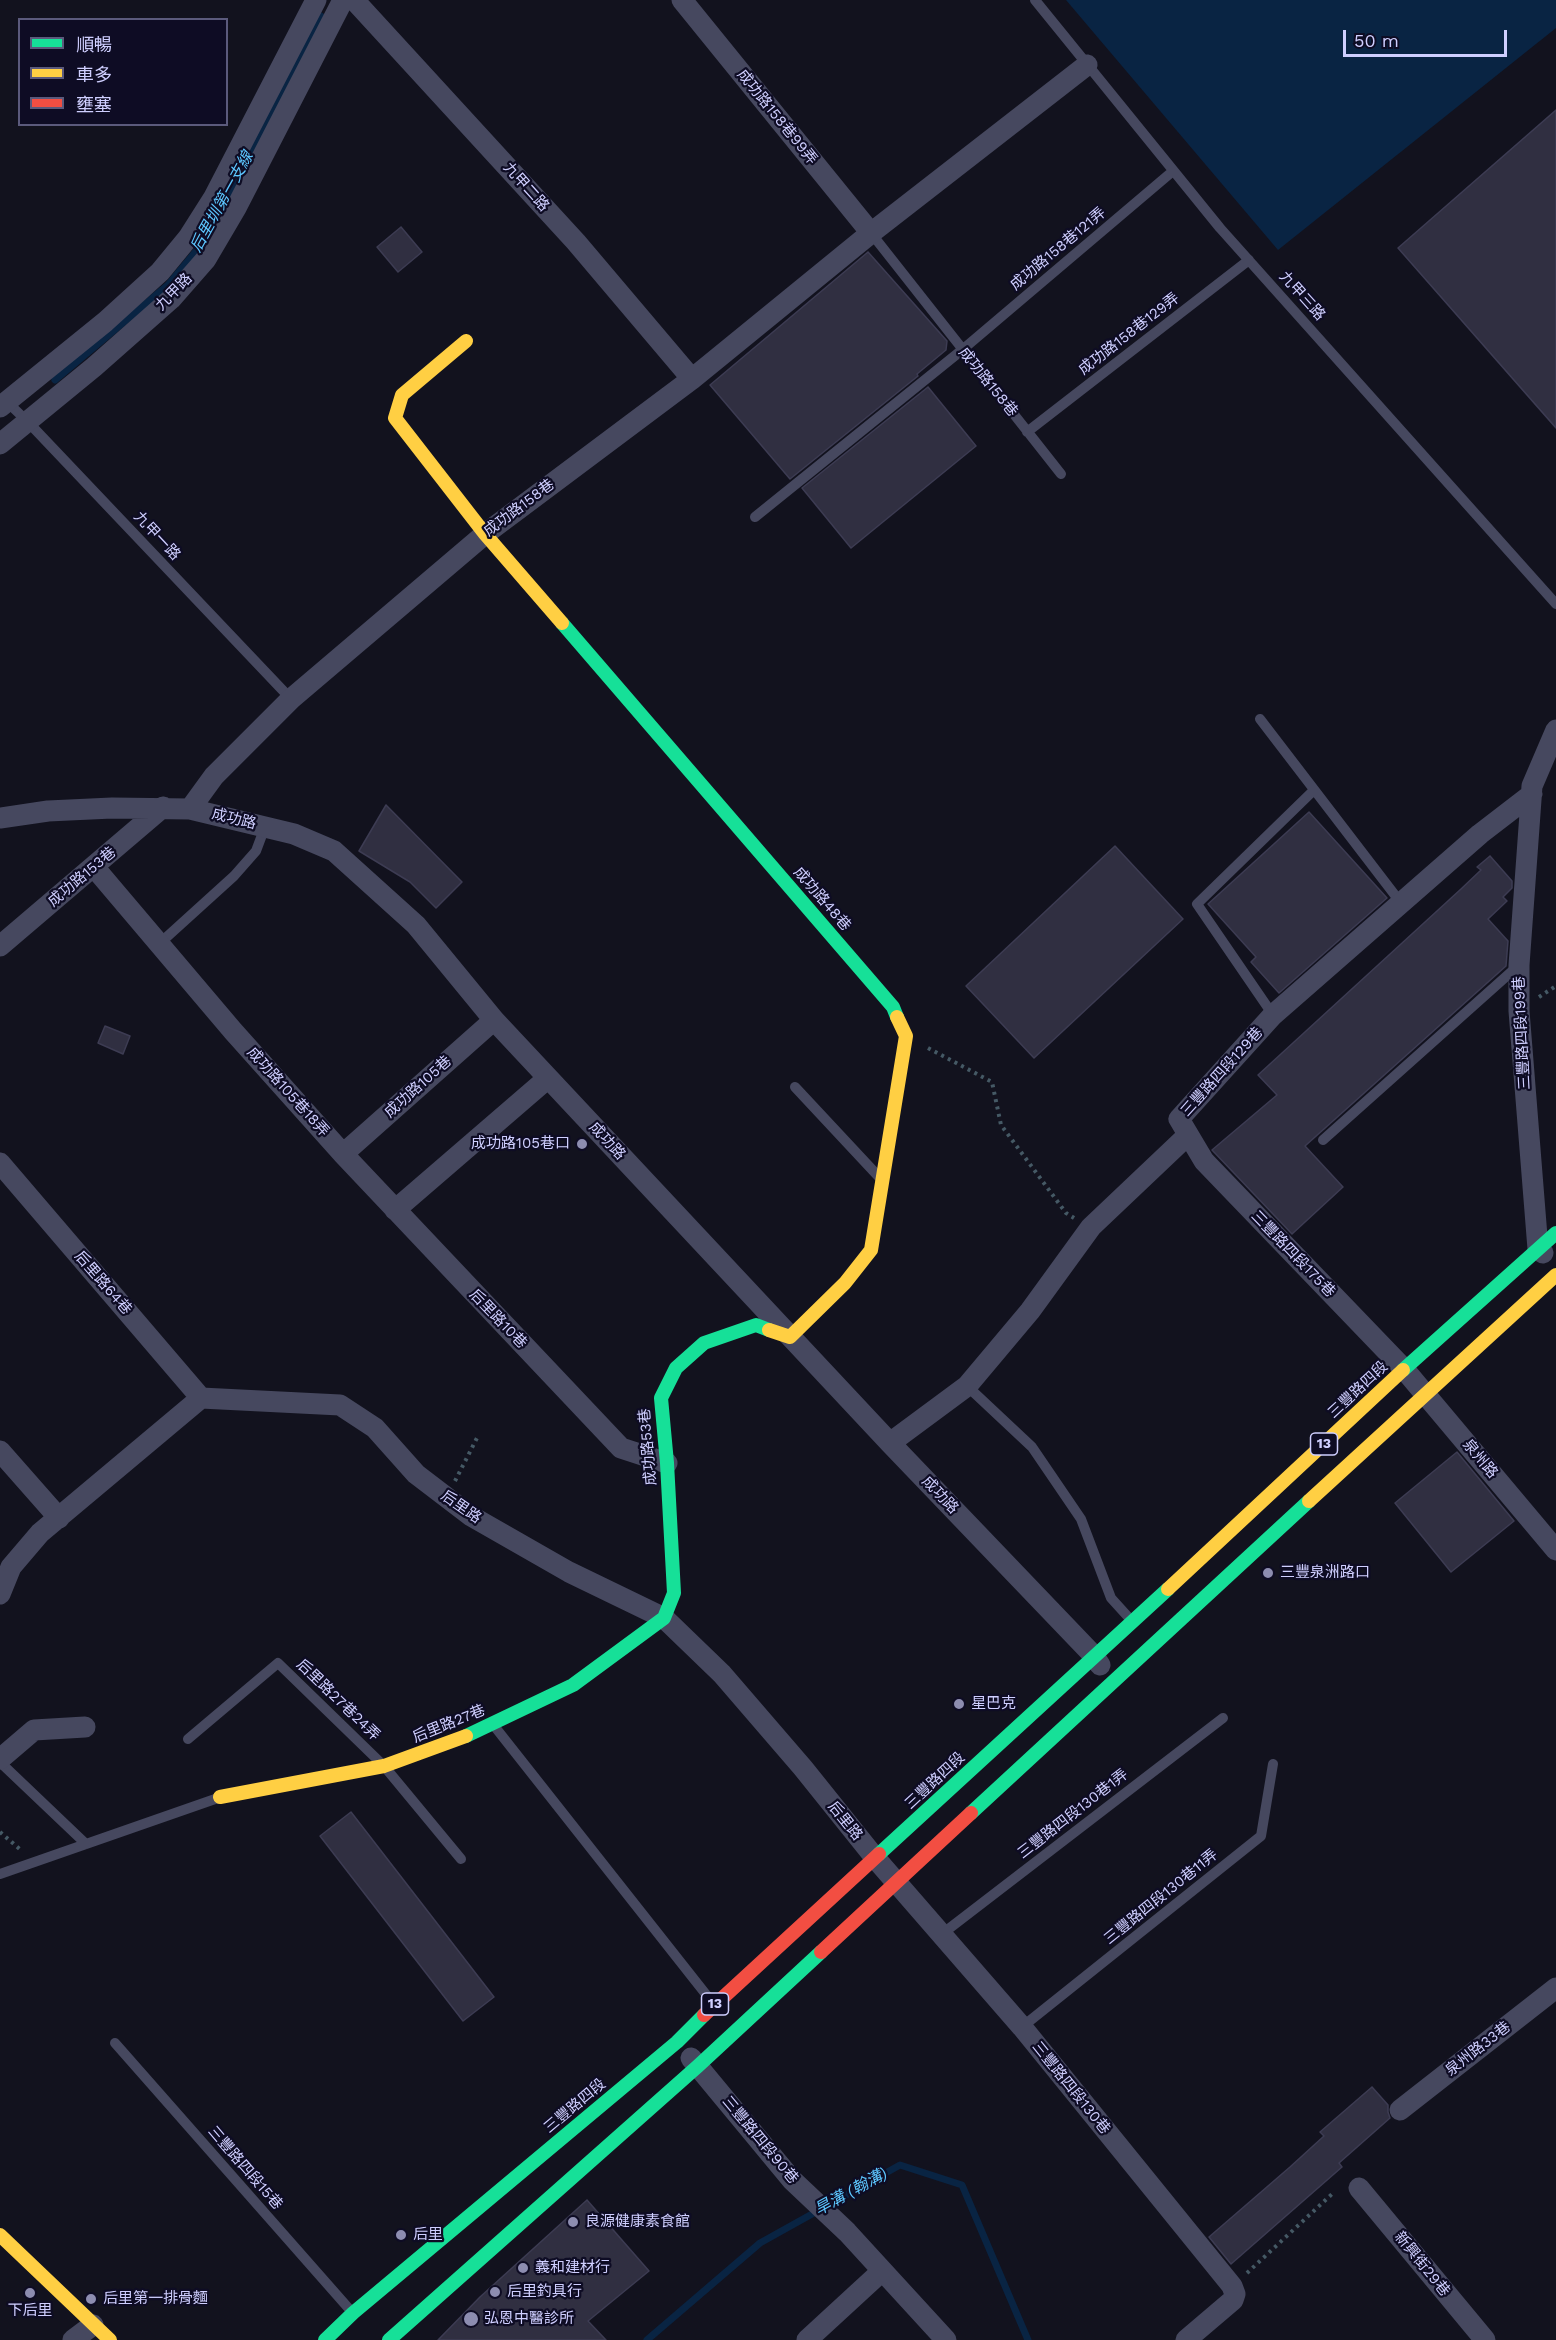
<!DOCTYPE html>
<meta charset="utf-8">
<style>
body{margin:0}
#map{position:relative;width:1556px;height:2340px;overflow:hidden;background:#12121e;font-family:"Work Sans","Noto Sans TC",sans-serif}
canvas{display:block}
.legend{position:absolute;left:18px;top:18px;width:210px;height:108px;box-sizing:border-box;background:#0e0c24;border:2px solid #5b5a7c;margin:0;padding:8px 10px;list-style:none;font-size:18px;color:#cfcfff}
.legend li{display:flex;align-items:center;gap:12px;height:30px}
.legend b{width:30px;border:2px solid #5b5a7c}
.scale{position:absolute;left:1343px;top:30px;width:164px;height:27px;box-sizing:border-box;border:3px solid #cfcfff;border-top:0;padding-left:8px;font-size:18px;line-height:21px;white-space:nowrap;color:#cfcfff;-webkit-text-stroke:4px #0e0c24;paint-order:stroke}
</style>
<div id="map">
<canvas width="1556" height="2340"></canvas>
<ul class="legend">
<li><b style="height:8px;background:#16e098"></b>順暢</li>
<li><b style="height:8px;background:#ffcf43"></b>車多</li>
<li><b style="height:8px;background:#f24e42"></b>壅塞</li>
</ul>
<div class="scale">50 m</div>
</div>
<script>
const g = document.querySelector('canvas').getContext('2d');
g.lineJoin = 'round';
function fill(path, color) {
  g.fillStyle = color;
  g.fill(path, 'evenodd');
}
function poly(rows) {
  const path = new Path2D();
  for (const r of rows) {
    path.moveTo(r[0], r[1]);
    for (let i = 2; i < r.length; i += 2) path.lineTo(r[i], r[i + 1]);
  }
  return path;
}
function trace(path, color, width, dash) {
  g.strokeStyle = color;
  g.lineWidth = width;
  g.lineCap = dash ? 'butt' : 'round';
  g.setLineDash(dash || []);
  g.stroke(path);
}
function drawText(font, color, halo, rows, align = 'center') {
  g.font = font + ' "Work Sans","Noto Sans TC",sans-serif';
  g.lineWidth = 4.5;
  g.setLineDash([]);
  g.textBaseline = 'middle';
  g.strokeStyle = halo;
  g.fillStyle = color;
  for (const [text, x, y, turn = 0] of rows) {
    g.save();
    g.translate(x, y);
    g.rotate((+turn || 0) * Math.PI / 180);
    g.textAlign = isNaN(turn) ? turn : align;
    if (halo) g.strokeText(text, 0, 0);
    g.fillText(text, 0, 0);
    g.restore();
  }
}
const water = poly([
 [1066,0,1556,0,1556,28,1278,250]
]);
const stream = poly([
 [55,380,168,285,202,244,228,198,321,16],
 [647,2340,760,2243,900,2165,962,2185,1028,2340]
]);
const building = poly([
 [1556,110,1556,428,1398,248,1556,110],
 [401,227,422,252,398,272,377,247,401,227],
 [868,252,947,341,946,350,917,374,918,376,790,479,710,385,868,252],
 [928,387,976,446,851,548,802,488,928,387],
 [386,805,462,882,436,908,410,882,359,851,386,805],
 [1309,812,1387,898,1279,993,1251,962,1256,957,1208,904,1309,812],
 [1115,846,1183,919,1034,1058,966,986,1115,846],
 [1490,856,1512,881,1512,888,1503,897,1507,901,1488,919,1508,941,1506,966,1305,1146,1343,1187,1292,1234,1212,1150,1277,1095,1258,1075,1461,889,1481,870,1477,867,1490,856],
 [105,1026,130,1036,123,1054,98,1043,105,1026],
 [1457,1452,1514,1521,1451,1572,1395,1503,1457,1452],
 [351,1812,494,1997,463,2021,320,1836,351,1812],
 [1372,2087,1388,2105,1388,2112,1390,2118,1339,2163,1342,2167,1231,2264,1209,2237,1290,2167,1324,2136,1320,2132,1372,2087],
 [587,2200,649,2271,588,2321,606,2340,438,2340,480,2297,587,2200]
]);
const path = poly([
 [1539,997,1556,986],
 [928,1048,992,1082,1001,1125,1066,1213,1074,1218],
 [455,1481,478,1436],
 [0,1832,22,1851],
 [1247,2273,1332,2194]
]);
const lane = poly([
 [1035,0,1220,228,1556,604],
 [871,233,1061,474],
 [4,399,28,422,291,699],
 [1027,432,1249,260],
 [755,517,962,350,1173,171],
 [1260,719,1401,903],
 [159,944,234,876,256,851,265,827],
 [1273,1015,1197,904,1313,791],
 [795,1087,879,1177],
 [1323,1140,1519,965],
 [967,1386,1032,1447,1081,1519,1111,1598,1130,1619],
 [495,1727,712,2002],
 [188,1739,278,1663,384,1766,461,1859],
 [0,1762,86,1844],
 [0,1874,218,1798],
 [942,1934,1223,1718],
 [1022,2027,1261,1836,1273,1764],
 [115,2043,351,2311]
]);
const street = poly([
 [354,0,576,242,692,379],
 [682,0,871,233],
 [0,407,105,322,160,272,188,238,214,197,316,0],
 [0,444,94,367,171,299,206,259,236,208,343,0],
 [1532,794,1480,834,1273,1015,1179,1119,1204,1161,1404,1369,1556,1550],
 [190,809,214,776,291,699,485,534,692,379,871,233,1087,65],
 [0,818,48,811,112,808,190,809,294,834,334,851,416,925,494,1020,890,1443,1094,1656,1100,1665],
 [94,867,233,1031,343,1154,621,1448,667,1463],
 [0,946,163,807],
 [343,1154,494,1020],
 [0,1163,201,1398],
 [395,1210,548,1078],
 [1543,1253,1538,1249,1519,1011,1519,965,1532,786,1556,730],
 [890,1443,967,1386,1030,1311,1091,1227,1188,1135],
 [0,1451,59,1518],
 [0,1594,11,1567,40,1533,201,1398,340,1405,375,1428,416,1474,471,1516,569,1572,664,1618,722,1674,803,1768,876,1859,1022,2027,1232,2286,1235,2294,1233,2300,1186,2340],
 [0,1759,34,1730,85,1727],
 [691,2058,792,2180,847,2232,946,2340],
 [1400,2110,1556,1988],
 [1359,2188,1485,2340],
 [73,2340,93,2325],
 [807,2340,882,2271]
]);
const fast = poly([
 [562,623,893,1007,897,1017],
 [1403,1370,1556,1233],
 [466,1736,573,1685,664,1618,674,1593,667,1463,661,1398,676,1368,704,1343,756,1325,769,1330],
 [971,1813,1309,1501],
 [879,1854,1168,1589],
 [325,2340,353,2313,677,2042,704,2015],
 [389,2340,698,2066,821,1952]
]);
const slow = poly([
 [466,341,402,395,395,418,485,534,562,623],
 [769,1330,790,1337,845,1283,871,1250,906,1036,897,1017],
 [1309,1501,1556,1275],
 [1168,1589,1403,1370],
 [220,1797,384,1766,466,1736],
 [0,2235,110,2340]
]);
const jam = poly([
 [821,1952,971,1813],
 [704,2015,879,1854]
]);
const markers = [
 [582,1144,6,"#8d8db0"],
 [1268,1573,6,"#8d8db0"],
 [959,1704,6,"#8d8db0"],
 [573,2222,6,"#8d8db0"],
 [401,2235,6,"#8d8db0"],
 [523,2268,6,"#8d8db0"],
 [495,2292,6,"#8d8db0"],
 [30,2293,6,"#8d8db0"],
 [91,2299,6,"#8d8db0"],
 [471,2319,8,"#8d8db0"]
];
const shields = [
 [1324,1444,27],
 [715,2004,27]
];
const shieldNames = [
 ["13",1324,1444],
 ["13",715,2004]
];
const streetNames = [
 ["成功路158巷99弄",777,117,51],
 ["九甲二路",526,187,48],
 ["成功路158巷121弄",1058,249,-40],
 ["九甲路",174,292,-46],
 ["九甲三路",1302,296,48],
 ["成功路158巷129弄",1129,334,-38],
 ["成功路158巷",988,382,51],
 ["成功路158巷",519,508,-37],
 ["九甲一路",157,536,47],
 ["成功路",234,819,14],
 ["成功路153巷",82,877,-40],
 ["成功路48巷",822,899,49],
 ["三豐路四段199巷",1522,1033,-93],
 ["三豐路四段129巷",1222,1072,-48],
 ["成功路105巷",418,1087,-42],
 ["成功路105巷18弄",288,1092,48],
 ["成功路",607,1141,47],
 ["三豐路四段175巷",1293,1254,46],
 ["后里路64巷",103,1283,49],
 ["后里路10巷",498,1319,46],
 ["三豐路四段",1358,1390,-43],
 ["成功路53巷",648,1447,-95],
 ["泉州路",1480,1459,50],
 ["成功路",940,1495,46],
 ["后里路",461,1507,35],
 ["后里路27巷24弄",338,1700,44],
 ["后里路27巷",449,1724,-22],
 ["三豐路四段",935,1781,-43],
 ["三豐路四段130巷1弄",1073,1814,-38],
 ["后里路",845,1821,51],
 ["三豐路四段130巷11弄",1161,1897,-39],
 ["泉州路33巷",1478,2049,-38],
 ["三豐路四段130巷",1071,2088,51],
 ["三豐路四段",575,2106,-40],
 ["三豐路四段90巷",760,2140,50],
 ["三豐路四段15巷",245,2168,49],
 ["新興街29巷",1422,2264,51]
];
const poiNames = [
 ["成功路105巷口",570,1144,"right"],
 ["三豐泉洲路口",1280,1573],
 ["星巴克",971,1704],
 ["良源健康素食館",585,2222],
 ["后里",413,2235],
 ["義和建材行",535,2268],
 ["后里釣具行",507,2292],
 ["后里第一排骨麵",103,2299],
 ["下后里",30,2311,"center"],
 ["弘恩中醫診所",484,2319]
];
const waterNames = [
 ["后里圳第一支線",222,202,-61],
 ["旱溝 (翰溝)",851,2192,-29]
];
fill(water, '#092443');
trace(stream, '#092443', 7);
fill(building, '#302f41');
trace(building, '#3d3c53', 1.5);
trace(path, '#455965', 4, [3, 4.5]);
trace(lane, '#46485f', 10);
trace(street, '#46485f', 21);
trace(fast, '#16e098', 14);
trace(slow, '#ffcf43', 14);
trace(jam, '#f24e42', 14);
for (const [x, y, r, color] of markers) {
  const dot = new Path2D();
  dot.arc(x, y, r, 0, 2 * Math.PI);
  g.fillStyle = color;
  g.fill(dot);
  trace(dot, '#0e0c24', 2);
}
for (const [x, y, w] of shields) {
  const box = new Path2D();
  box.roundRect(x - w / 2, y - 11, w, 22, 4.5);
  g.fillStyle = '#0e0c24';
  g.fill(box);
  trace(box, '#cfcfff', 1.5);
}
drawText('bold 14px', '#cfcfff', null, shieldNames);
drawText('15px', '#cfcfff', '#0e0c24', streetNames);
drawText('15px', '#cfcfff', '#0e0c24', poiNames, 'left');
drawText('italic 16px', '#5dc7ff', '#0e0c24', waterNames);
</script>
